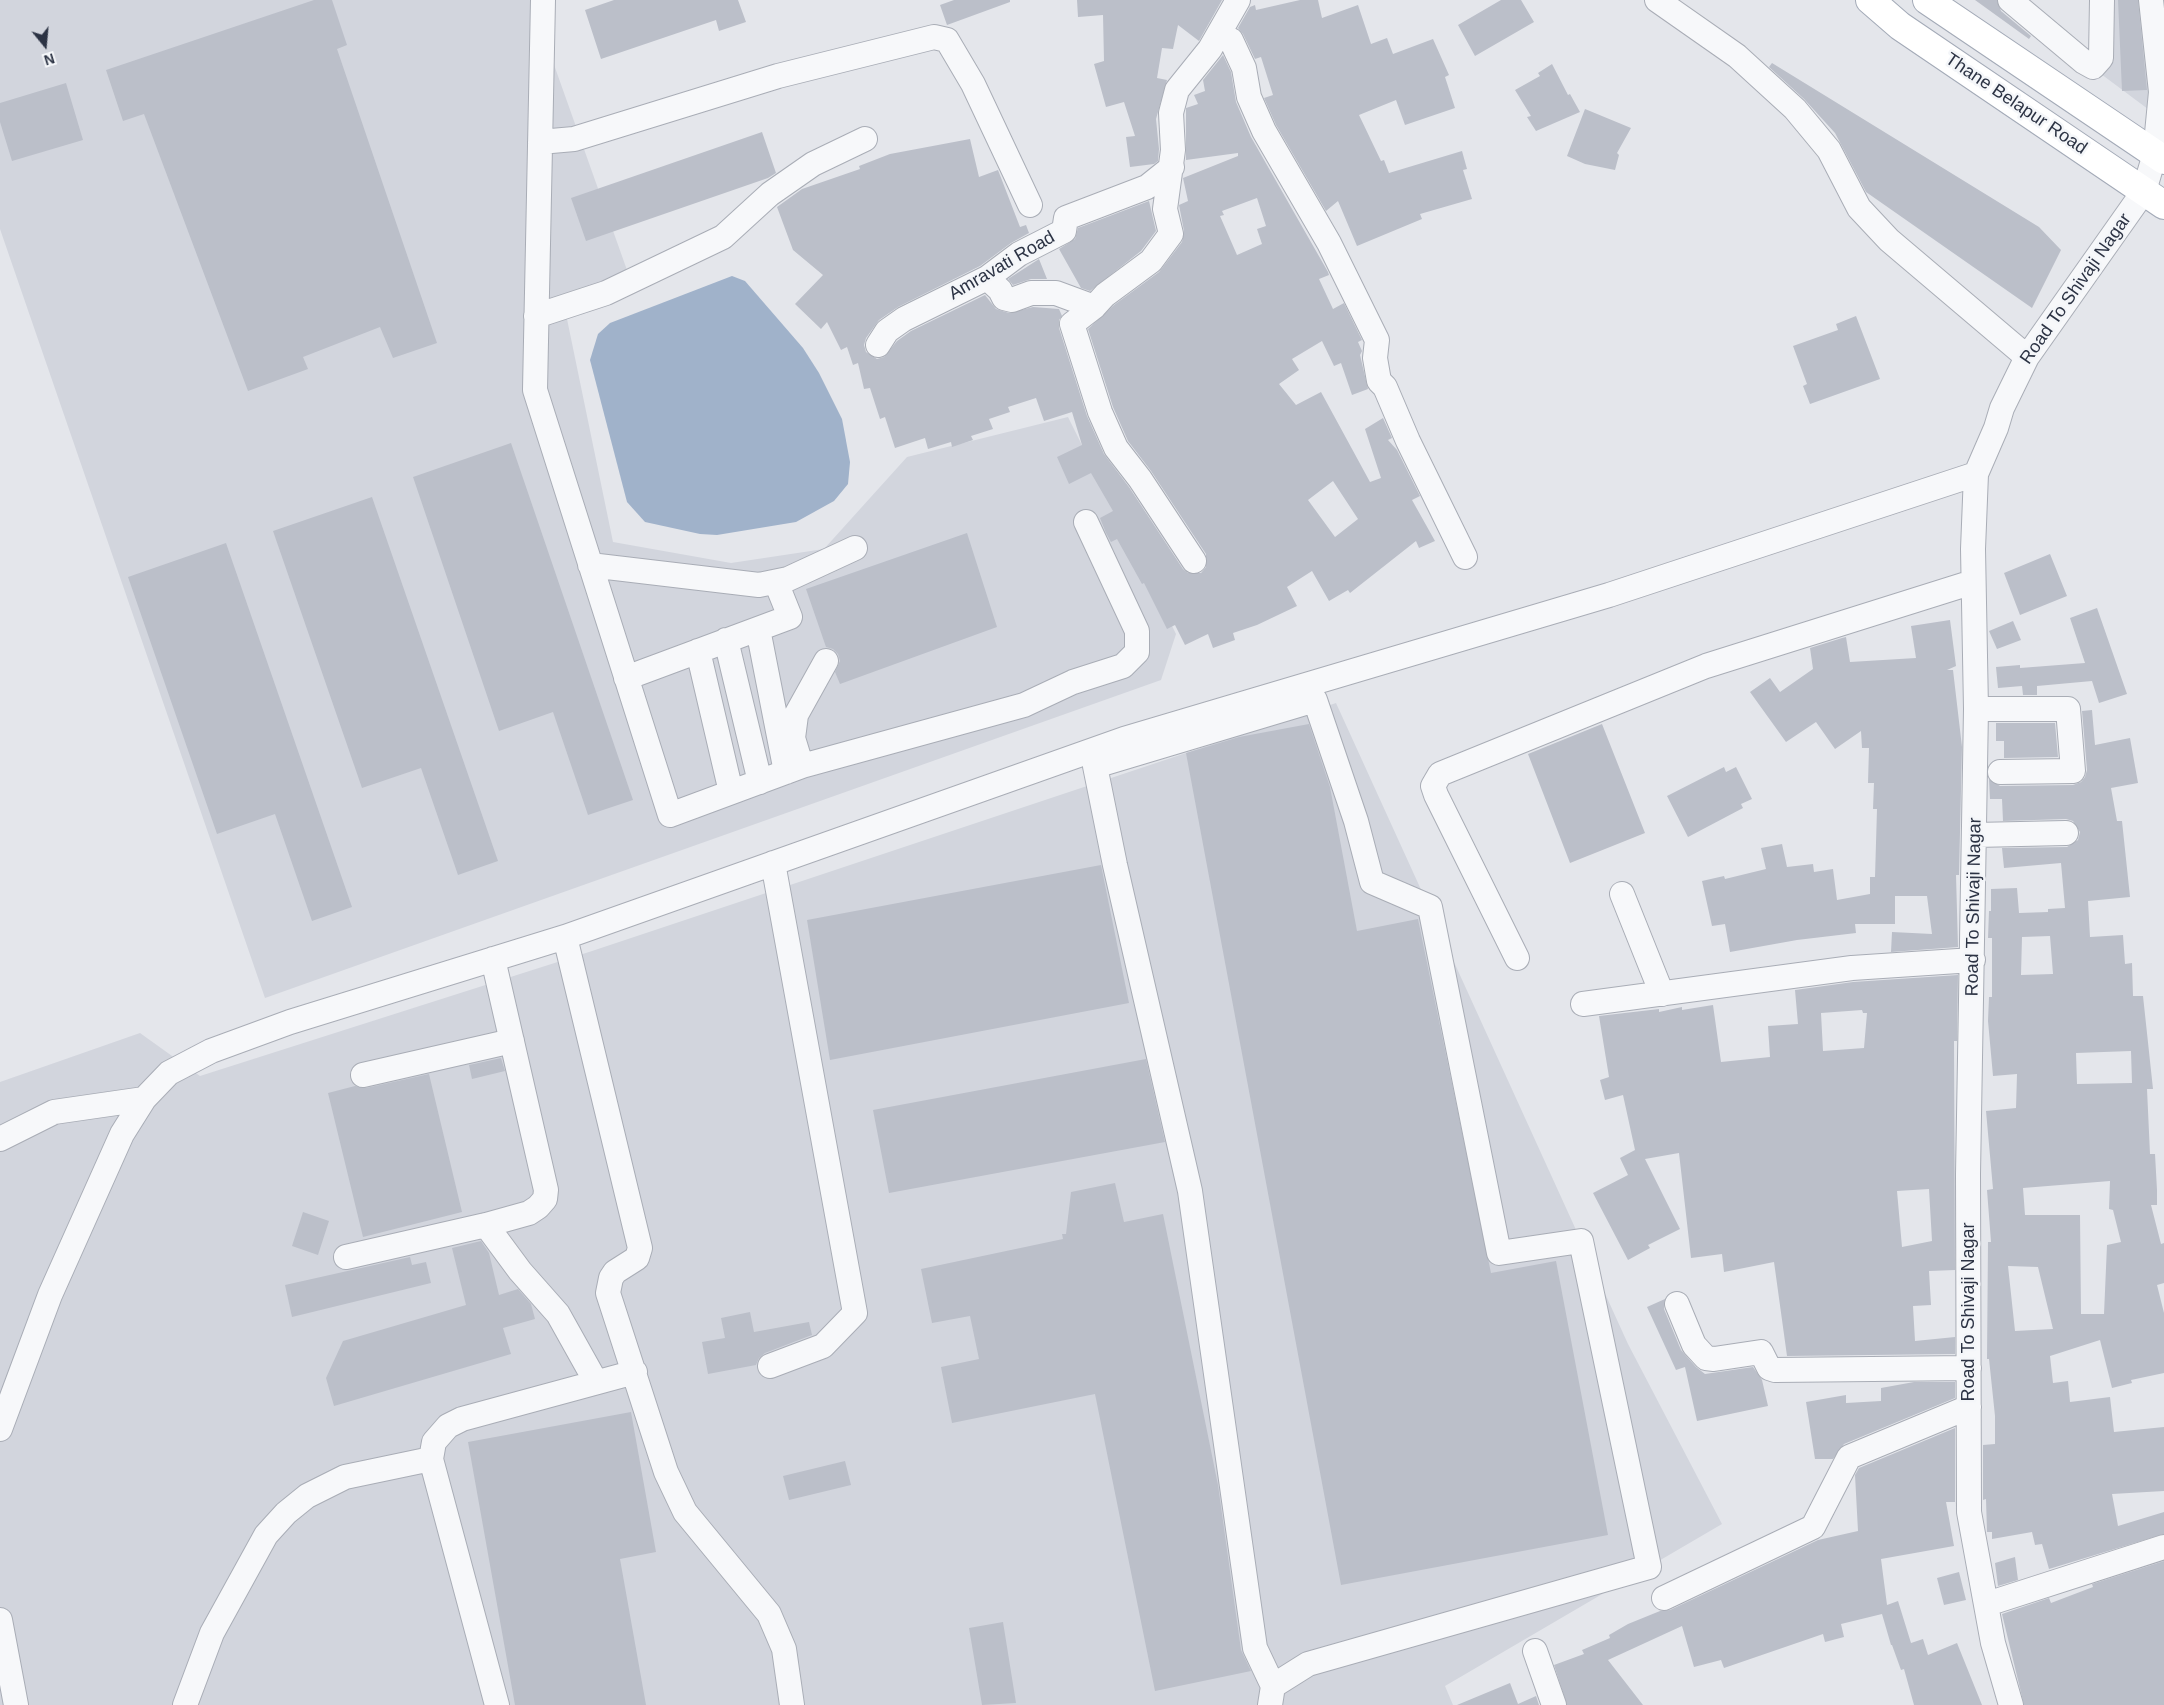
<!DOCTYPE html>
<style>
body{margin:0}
#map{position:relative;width:2164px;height:1705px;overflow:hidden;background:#e4e6eb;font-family:Helvetica,sans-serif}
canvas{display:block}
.north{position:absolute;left:20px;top:20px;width:50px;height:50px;-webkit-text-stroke:4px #f4f6f9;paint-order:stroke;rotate:163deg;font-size:14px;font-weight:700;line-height:20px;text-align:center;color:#2c3344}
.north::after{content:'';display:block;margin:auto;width:18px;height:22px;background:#2c3344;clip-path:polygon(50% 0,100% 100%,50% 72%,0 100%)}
</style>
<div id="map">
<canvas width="2164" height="1705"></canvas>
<div class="north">N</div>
</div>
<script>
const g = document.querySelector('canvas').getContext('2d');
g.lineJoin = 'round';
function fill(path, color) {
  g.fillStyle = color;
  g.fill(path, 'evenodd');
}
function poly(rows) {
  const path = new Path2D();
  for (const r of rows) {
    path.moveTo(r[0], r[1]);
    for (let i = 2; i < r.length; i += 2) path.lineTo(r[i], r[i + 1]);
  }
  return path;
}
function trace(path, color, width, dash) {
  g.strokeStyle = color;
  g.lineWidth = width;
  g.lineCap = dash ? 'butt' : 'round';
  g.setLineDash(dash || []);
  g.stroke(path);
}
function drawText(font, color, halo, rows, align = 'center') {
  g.font = font + ' Helvetica,sans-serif';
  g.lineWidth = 5;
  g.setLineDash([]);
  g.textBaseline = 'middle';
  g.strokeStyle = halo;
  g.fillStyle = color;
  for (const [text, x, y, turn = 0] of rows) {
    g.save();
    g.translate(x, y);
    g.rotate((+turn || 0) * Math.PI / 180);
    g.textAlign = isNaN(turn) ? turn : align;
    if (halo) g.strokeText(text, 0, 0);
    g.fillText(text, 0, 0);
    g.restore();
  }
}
const built = poly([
 [0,0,531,0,633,287,567,319,613,542,731,563,824,549,907,457,1068,417,1176,634,1161,680,265,998,0,229],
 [2110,0,2164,0,2164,121,2097,71],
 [1336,703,1628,1344,1722,1524,1445,1686,1453,1705,0,1705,0,1082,140,1033,200,1076,589,952]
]);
const water = poly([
 [732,276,745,281,803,348,819,373,842,419,850,462,848,484,834,501,796,522,717,535,700,534,645,522,627,502,590,360,598,334,610,323]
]);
const building = poly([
 [314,0,332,0,347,45,337,49,437,343,393,358,380,327,303,357,308,369,248,391,144,114,123,121,106,70],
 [614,0,738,0,746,22,719,31,716,20,601,59,585,10],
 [954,0,1010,0,1010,2,947,25,940,5],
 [1077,0,1222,0,1199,41,1178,25,1173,49,1162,48,1157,78,1167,80,1156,119,1159,149,1158,161,1154,164,1130,167,1126,137,1135,136,1124,102,1106,107,1094,64,1104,61,1103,15,1078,17],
 [1300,0,1318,0,1322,18,1358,5,1371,44,1387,38,1393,54,1433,39,1449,75,1445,77,1455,108,1405,125,1396,100,1359,115,1381,161,1384,160,1389,173,1462,151,1467,169,1463,170,1472,199,1420,214,1422,219,1357,246,1338,201,1326,211,1276,125,1264,98,1273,95,1261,57,1255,59,1243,34,1238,28,1250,7,1255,5,1256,10],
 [1501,0,1521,0,1534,22,1475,56,1458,25],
 [1975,0,1997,0,2001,11,2031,36,2029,39],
 [2118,0,2138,0,2147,90,2122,91],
 [1223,55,1231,72,1236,102,1251,137,1328,272,1329,275,1319,279,1333,309,1344,303,1362,340,1358,342,1362,351,1360,355,1368,389,1352,395,1341,363,1334,366,1322,341,1292,359,1299,370,1279,384,1296,405,1321,392,1370,482,1381,478,1365,429,1383,418,1392,438,1388,440,1397,450,1420,496,1412,500,1435,541,1419,548,1416,541,1350,593,1348,590,1329,601,1312,571,1287,587,1297,606,1257,625,1233,633,1235,640,1213,648,1208,634,1185,645,1175,625,1167,629,1144,583,1142,584,1117,539,1111,542,1106,533,1100,518,1113,511,1091,473,1069,484,1057,457,1082,445,1072,412,1044,421,1036,398,1008,407,1010,412,989,419,993,429,971,436,973,440,952,447,951,442,928,449,925,438,895,448,885,417,880,419,870,388,864,389,858,363,853,365,847,347,841,350,827,322,821,329,795,304,823,275,793,250,777,207,802,189,860,169,859,166,890,154,970,139,979,177,998,170,1020,227,1026,225,1029,233,1011,243,980,266,898,307,879,320,866,338,864,345,866,352,877,359,884,357,897,341,911,331,985,295,996,309,1009,313,1033,307,1059,309,1062,316,1059,320,1059,328,1087,416,1104,454,1129,487,1183,569,1188,573,1201,573,1206,567,1206,554,1151,471,1128,441,1113,407,1088,329,1114,305,1159,272,1182,242,1184,231,1179,205,1188,201,1183,178,1238,156,1238,153,1186,160,1186,108,1198,104,1194,95,1205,91,1203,80],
 [1257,198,1266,226,1257,229,1262,244,1237,255,1220,216,1224,215,1222,211],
 [1333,481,1358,519,1335,537,1308,500],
 [1772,63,2039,227,2061,250,2032,308,1866,192,1835,133,1804,99,1769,67],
 [1552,64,1568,95,1570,94,1580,112,1536,131,1527,117,1531,116,1515,90,1540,76,1538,73],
 [66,83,83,140,12,161,0,122,0,103],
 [1585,109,1631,128,1617,153,1619,155,1615,170,1585,164,1567,156],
 [762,132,776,173,768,178,586,241,571,198],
 [1149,201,1156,231,1141,251,1090,291,1081,288,1059,249,1075,239,1078,228],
 [1039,259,1047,279,1031,279,1013,285,1008,279],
 [1856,316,1880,379,1810,404,1803,386,1807,384,1793,346,1838,330,1836,324],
 [511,443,633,800,588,815,553,712,499,731,413,477],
 [372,497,498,861,458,875,421,768,362,788,273,531],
 [967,533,997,627,840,684,835,672,840,661,838,654,833,649,826,647,806,589],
 [226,543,352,907,312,921,275,814,217,834,128,577],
 [2050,554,2067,596,2020,615,2004,573],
 [2097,608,2127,694,2099,703,2092,681,2037,686,2037,695,2023,695,2022,686,1998,688,1996,667,2020,665,2020,668,2085,663,2070,618],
 [1950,620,1956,666,1947,670,1953,670,1962,747,1959,875,1956,875,1958,947,1891,952,1892,932,1932,934,1927,896,1895,896,1895,924,1855,924,1856,933,1797,940,1730,952,1725,924,1712,926,1702,881,1724,876,1725,879,1766,869,1761,848,1782,844,1787,867,1813,864,1814,872,1833,869,1837,900,1870,894,1870,877,1875,877,1877,809,1873,809,1874,783,1868,783,1869,748,1862,748,1861,731,1835,749,1816,722,1786,742,1750,692,1770,678,1780,692,1813,669,1810,648,1842,638,1846,637,1850,662,1916,658,1911,626],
 [2013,621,2021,640,1997,649,1989,631],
 [2092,710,2095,745,2130,738,2138,783,2111,788,2117,821,2122,821,2130,897,2088,901,2090,937,2123,935,2125,964,2132,963,2133,996,2143,996,2153,1089,2147,1089,2150,1154,2155,1154,2157,1190,2157,1205,2151,1205,2161,1244,2164,1243,2164,1283,2157,1285,2164,1313,2164,1373,2131,1380,2132,1383,2112,1388,2100,1340,2050,1356,2053,1383,2068,1381,2070,1402,2110,1397,2114,1432,2164,1427,2164,1491,2112,1494,2118,1526,2164,1512,2164,1534,2049,1569,2042,1544,2035,1545,2032,1532,1992,1539,1992,1532,1987,1532,1986,1499,1983,1500,1983,1445,1995,1444,1995,1416,1989,1359,1987,1359,1988,1242,1991,1242,1987,1190,1993,1189,1986,1111,2016,1108,2017,1074,1993,1076,1988,1021,1989,997,1992,997,1992,938,1988,938,1989,911,1991,911,1991,889,2017,888,2019,913,2048,912,2048,909,2065,908,2061,863,2004,868,2002,848,2067,847,2078,840,2080,832,2073,821,2066,819,2003,821,2002,799,1990,799,1989,779,2000,786,2073,785,2081,782,2085,777,2087,770,2082,711],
 [2050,936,2053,974,2021,975,2022,937],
 [2131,1051,2132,1083,2077,1084,2076,1053],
 [2110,1181,2109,1209,2113,1210,2121,1242,2107,1245,2104,1314,2081,1314,2080,1215,2025,1215,2023,1188],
 [2008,1266,2038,1267,2053,1329,2015,1331],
 [1996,723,2055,723,2058,757,2004,758,2004,741,1996,741],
 [1309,724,1330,787,1357,931,1418,919,1491,1273,1556,1261,1608,1535,1341,1585,1186,753,1239,737],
 [1602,724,1645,833,1570,863,1528,754],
 [1724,767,1726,772,1736,767,1752,799,1741,804,1743,808,1688,837,1667,796],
 [1101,865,1129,1003,830,1060,807,920],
 [1958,975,1957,1041,1954,1041,1955,1270,1929,1271,1931,1305,1913,1306,1915,1341,1955,1337,1955,1354,1787,1356,1774,1262,1724,1272,1722,1254,1691,1258,1679,1153,1645,1159,1680,1229,1648,1245,1650,1248,1628,1260,1593,1193,1628,1175,1620,1158,1635,1150,1623,1095,1605,1100,1600,1080,1609,1077,1599,1016,1659,1009,1659,1012,1682,1007,1682,1010,1713,1005,1721,1062,1770,1057,1768,1026,1798,1024,1795,990,1853,982],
 [1862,1010,1863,1013,1867,1013,1864,1048,1823,1051,1821,1013],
 [1929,1189,1932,1241,1902,1247,1897,1191],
 [501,1058,505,1071,472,1079,469,1065],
 [1146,1059,1165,1142,889,1193,873,1110],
 [429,1074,462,1212,363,1237,328,1093,355,1086,366,1088],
 [1115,1183,1124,1222,1163,1214,1218,1485,1241,1650,1251,1671,1155,1691,1095,1394,952,1423,941,1367,979,1359,970,1316,932,1323,921,1269,1063,1239,1062,1234,1066,1234,1071,1192],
 [303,1212,329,1221,318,1255,292,1246],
 [481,1241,489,1253,499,1295,518,1289,531,1304,535,1319,503,1328,511,1354,334,1406,326,1378,343,1341,466,1305,452,1248],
 [410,1257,412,1265,426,1262,431,1283,292,1317,285,1285],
 [1665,1299,1664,1309,1681,1350,1696,1367,1705,1374,1753,1367,1762,1380,1768,1406,1697,1421,1685,1367,1676,1370,1647,1307],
 [750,1312,754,1332,809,1322,812,1335,765,1353,759,1358,756,1365,708,1374,702,1342,725,1338,721,1318],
 [1914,1382,1955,1382,1955,1398,1844,1444,1833,1459,1815,1459,1806,1402,1846,1395,1846,1403,1881,1401,1881,1388],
 [631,1412,656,1552,620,1559,646,1705,515,1705,468,1442],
 [1955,1428,1955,1502,1946,1502,1954,1546,1881,1559,1887,1605,1898,1601,1911,1643,1923,1639,1928,1655,1957,1643,1982,1705,1914,1705,1904,1669,1901,1670,1892,1645,1891,1645,1882,1614,1841,1624,1844,1637,1825,1642,1823,1634,1724,1668,1721,1660,1694,1667,1682,1626,1608,1660,1643,1705,1567,1705,1554,1665,1584,1654,1582,1650,1610,1638,1609,1635,1628,1624,1660,1611,1670,1610,1818,1540,1858,1531,1855,1475,1859,1468],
 [845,1461,851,1485,789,1500,783,1476],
 [2015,1557,2018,1580,1998,1586,1995,1563],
 [2164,1561,2164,1705,2024,1705,2002,1614,2049,1598,2051,1603,2093,1587,2092,1584],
 [1959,1572,1966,1600,1944,1605,1937,1578],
 [1003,1622,1016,1703,982,1705,969,1628],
 [1510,1683,1518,1704,1536,1696,1539,1705,1457,1705]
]);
const minor = poly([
 [543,0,535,390,670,815,802,766,1024,705,1073,682,1123,666,1137,652,1137,631,1086,522],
 [1657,0,1737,56,1795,109,1829,150,1859,208,1889,240,2027,357],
 [2010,0,2084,62,2093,67,2101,58,2102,0],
 [1217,37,1231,40,1244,68,1249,97,1264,131,1329,243,1377,340,1375,358,1379,381,1385,387,1408,441,1465,557],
 [540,142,574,139,778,76,934,37,947,40,973,84,1030,205],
 [987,278,1000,290,1004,298,1012,300,1031,293,1056,293,1094,307],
 [536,316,606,293,723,237,770,194,813,164,865,139],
 [878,345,887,331,904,319,987,278,1019,254,1064,231,1066,218,1147,187,1172,167],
 [1194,561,1140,479,1116,448,1100,412,1072,324,1094,307,1105,295,1151,261,1171,234,1165,209,1173,150,1171,113,1177,90,1210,49,1238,0],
 [590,565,759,585,788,579,855,548],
 [758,629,786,772],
 [726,640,760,782],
 [698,651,731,792],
 [626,678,790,617,776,582],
 [1976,709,2068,709,2073,771,2000,772],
 [800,761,793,738,796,715,826,661],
 [1975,835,2066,833],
 [1622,894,1662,994],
 [565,937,640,1248,637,1258,615,1272,611,1278,608,1293,666,1472,685,1512,769,1614,784,1649,792,1705],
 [1517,958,1436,795,1433,786,1440,774,1706,666,1973,582],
 [1583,1004,1852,968,1973,960],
 [363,1075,512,1041],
 [0,1139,54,1112,144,1099],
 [486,1225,520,1271,558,1314,596,1382],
 [346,1257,486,1225,529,1213,538,1207,545,1199,546,1190,493,959],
 [1677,1304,1694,1345,1706,1358,1714,1359,1761,1352,1769,1368,1775,1370,1969,1368],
 [770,1366,823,1346,855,1313,773,863],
 [0,1429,50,1295,122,1134,144,1099,169,1073,211,1051,290,1022,565,937,1124,739,1609,595,1976,474],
 [1664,1598,1813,1527,1849,1457,1969,1407],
 [1987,1604,2164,1547],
 [0,1620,16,1705],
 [1535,1651,1554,1705],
 [185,1705,212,1633,266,1535,286,1513,307,1496,345,1477,431,1459],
 [497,1705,431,1459,434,1442,448,1426,462,1419,635,1372],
 [1270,1705,1273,1686,1308,1664,1649,1567,1581,1241,1499,1253,1430,907,1372,882,1356,821,1315,700,1095,766,1115,865,1190,1191,1255,1648,1273,1686],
 [2011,1705,1993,1643,1969,1512,1968,1174,1976,709,1973,549,1976,474,1996,428,2002,408,2027,357,2144,191,2155,154,2161,92,2151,0]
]);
const major = poly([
 [1870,0,1900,26,2164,205],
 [1927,0,2164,160]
]);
const streetNames = [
 ["Thane Belapur Road",2016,104,34],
 ["Amravati Road",1002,266,-30],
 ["Road To Shivaji Nagar",2076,289,-55],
 ["Road To Shivaji Nagar",1974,907,-89],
 ["Road To Shivaji Nagar",1969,1312,-90]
];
fill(built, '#d2d5dd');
fill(water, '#a0b2ca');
fill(building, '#bbbfc9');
trace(minor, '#a9adb6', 26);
trace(major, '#a3aab7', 30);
trace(minor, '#f7f8fa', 24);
trace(major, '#fff', 28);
drawText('18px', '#2c3344', '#f4f6f9', streetNames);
</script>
